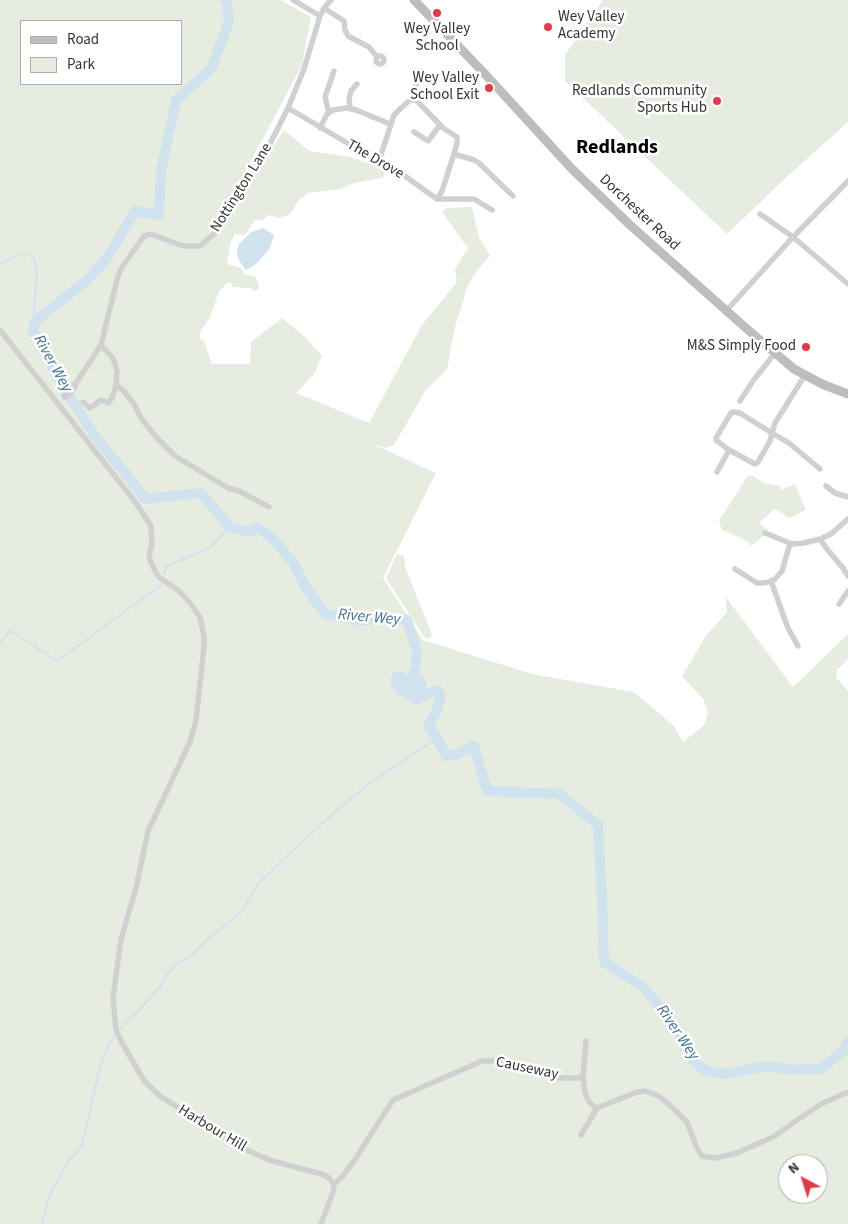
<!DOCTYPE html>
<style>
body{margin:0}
#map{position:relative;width:848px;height:1224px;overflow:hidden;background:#fff;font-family:"Source Sans 3",sans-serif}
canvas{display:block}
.legend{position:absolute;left:20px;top:20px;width:162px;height:65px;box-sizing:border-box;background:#fff;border:1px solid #adadad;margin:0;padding:6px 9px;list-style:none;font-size:15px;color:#333}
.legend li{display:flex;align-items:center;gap:10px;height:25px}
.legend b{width:25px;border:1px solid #adadad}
.north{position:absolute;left:778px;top:1154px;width:50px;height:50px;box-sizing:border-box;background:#fff;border:1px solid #adadad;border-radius:50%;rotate:320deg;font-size:14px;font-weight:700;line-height:20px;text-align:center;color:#333}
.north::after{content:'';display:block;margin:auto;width:18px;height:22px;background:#e63946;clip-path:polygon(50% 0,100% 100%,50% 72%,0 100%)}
</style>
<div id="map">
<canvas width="848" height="1224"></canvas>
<ul class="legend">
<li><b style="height:6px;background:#bdbdbd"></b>Road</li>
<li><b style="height:14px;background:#e6ecdf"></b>Park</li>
</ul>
<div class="north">N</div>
</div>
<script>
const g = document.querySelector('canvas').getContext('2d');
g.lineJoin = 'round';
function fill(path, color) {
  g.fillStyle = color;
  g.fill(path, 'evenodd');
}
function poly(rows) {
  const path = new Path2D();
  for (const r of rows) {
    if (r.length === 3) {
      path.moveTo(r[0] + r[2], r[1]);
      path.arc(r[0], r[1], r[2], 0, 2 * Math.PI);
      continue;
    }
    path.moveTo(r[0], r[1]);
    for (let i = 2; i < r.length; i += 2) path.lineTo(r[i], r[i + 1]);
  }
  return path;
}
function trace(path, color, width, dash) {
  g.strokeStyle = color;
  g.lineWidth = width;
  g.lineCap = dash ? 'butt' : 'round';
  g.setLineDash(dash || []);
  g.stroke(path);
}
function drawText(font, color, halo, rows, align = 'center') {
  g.font = font + ' "Source Sans 3",sans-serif';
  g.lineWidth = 5;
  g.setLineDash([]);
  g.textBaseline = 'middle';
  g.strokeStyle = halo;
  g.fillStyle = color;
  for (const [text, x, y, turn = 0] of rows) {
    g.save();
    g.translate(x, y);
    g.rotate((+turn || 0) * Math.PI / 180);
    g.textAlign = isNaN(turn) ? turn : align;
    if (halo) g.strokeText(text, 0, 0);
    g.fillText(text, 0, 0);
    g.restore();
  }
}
const green = poly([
 [0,0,281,0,311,17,302,65,220,219,216,235,284,130,309,151,351,157,385,170,384,175,381,178,354,183,341,189,308,193,299,200,290,214,279,218,269,215,263,220,255,220,245,235,240,235,235,233,230,245,227,264,241,268,245,275,255,276,259,285,258,289,254,291,250,288,233,287,231,283,227,283,219,291,210,317,199,334,200,339,204,341,212,364,250,364,251,342,282,318,305,337,322,356,314,374,296,393,369,423,422,325,457,282,455,269,468,248,442,212,447,208,472,207,479,238,490,255,475,273,468,285,455,327,447,369,426,390,394,445,385,448,370,443,436,473,383,578,423,640,532,674,634,692,674,726,683,742,704,725,708,714,704,700,682,676,706,636,727,612,725,596,793,687,848,634,848,659,837,670,836,677,848,691,848,1224,0,1224],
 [21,21,181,21,181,84,21,84],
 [788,1164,818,1164,818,1194,788,1194],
 [603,0,848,0,848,122,790,174,727,234,565,81,565,55],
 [751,475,765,483,780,486,781,490,795,484,806,510,789,518,775,509,759,523,768,530,763,536,751,546,747,541,722,530,719,521,747,477],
 [397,554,404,556,405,567,432,635,429,639,424,637,386,578]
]);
const water = poly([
 [263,228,274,235,270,248,256,264,246,270,238,259,237,252,239,244,251,232]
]);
const stream = poly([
 [0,263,22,254,27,254,34,258,37,271,34,309,35,321],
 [164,574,166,566,210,548,230,527],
 [0,642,11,631,57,661,160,586,161,584],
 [42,1224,50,1194,68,1162,82,1145,100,1067,110,1042,125,1023,143,1006,159,988,168,973,177,963,191,956,208,939,243,911,257,885,292,851,335,812,367,785,437,738]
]);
const river = poly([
 [226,0,229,21,212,68,176,100,161,171,159,215,135,211,108,257,86,281,35,321,33,330,57,377,93,433,146,499,201,493,230,527,247,532,258,528,271,537,293,562,305,586,325,614,358,620,407,620,417,652,414,674,421,682,421,687,414,687,401,676,396,678,396,683,400,690,416,699,438,690,441,695,437,711,428,726,437,738,446,756,455,755,474,746,487,791,560,794,598,825,602,899,604,962,643,987,673,1023,690,1058,706,1071,725,1074,768,1066,794,1070,820,1069,843,1051,848,1041]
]);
const minor = poly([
 [293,0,320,16],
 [324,8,344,21,345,30,348,36,369,47,377,57],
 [380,60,4],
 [413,100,414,90,417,83],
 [288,108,349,144,354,151,388,164,437,199,474,199,492,210],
 [350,108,349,99,351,91,357,84],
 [329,113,325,97,334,71],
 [320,128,327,114,333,110,346,108,356,110,390,124],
 [414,132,428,141,440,125],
 [454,154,474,160,479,163,513,196],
 [379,161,394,115,401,108,410,100,415,100,418,102,443,128,457,137,457,143,454,154,442,191,437,199],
 [760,214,793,237,848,284],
 [726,311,793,237,848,181],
 [0,330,136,503,151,526,152,546,149,553,150,560,156,573,160,578,179,591,190,603,200,617,204,636,204,647,196,720,190,742,148,831,136,888,121,939,113,998,116,1030,122,1043,145,1082,160,1096,227,1139,245,1149,269,1160,321,1174,328,1177,334,1184],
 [101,345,113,358,117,371,116,385,123,390,134,404,141,418,156,437,175,456,228,488,239,491,269,507],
 [805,375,775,423,772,433,770,441,758,462,755,464,753,463,729,450,716,440,716,438,731,413,733,412,740,413,746,417,772,433,782,439,789,443,820,469],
 [74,386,101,345,118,276,122,267,144,236,151,234,183,246,200,246,215,233,266,152,288,108,304,69,320,16,324,8,331,0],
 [740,401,753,381,775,353],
 [83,402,90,408,101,400,108,403,112,398,116,385],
 [717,472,729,450],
 [826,486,835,493,848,497],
 [765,533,792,544,804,543,820,539,831,534,848,519],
 [820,539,827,549,843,568,848,576],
 [735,569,757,583,765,583,771,581,775,579,782,571,789,547,792,544],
 [771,581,788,628,798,646],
 [839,604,848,591],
 [583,1078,586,1041],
 [581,1135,597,1108],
 [334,1184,342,1177,354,1161,393,1100,482,1061,498,1061,539,1070,560,1078,583,1078,585,1092,588,1100,592,1105,597,1108,637,1092,645,1091,651,1093,660,1097,675,1110,687,1122,696,1146,702,1156,715,1158,737,1153,775,1136,797,1120,821,1104,848,1092],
 [321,1224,333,1192,334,1184]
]);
const tertiary = poly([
 [65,396,74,386]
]);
const secondary = poly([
 [414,0,484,73,572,169,630,225,747,329,794,369,822,384,848,394]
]);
const markers = [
 [437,13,5,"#e63946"],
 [548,27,5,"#e63946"],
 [489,88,5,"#e63946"],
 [717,101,5,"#e63946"],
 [806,347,5,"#e63946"]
];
const poiNames = [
 ["Wey Valley",558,18,"left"],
 ["Academy",558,35,"left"],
 ["Wey Valley",437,30,"center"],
 ["School",437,47,"center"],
 ["Wey Valley",479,79],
 ["School Exit",479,96],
 ["Redlands Community",707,92],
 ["Sports Hub",707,109],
 ["M&S Simply Food",796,347]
];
const streetNames = [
 ["The Drove",375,160,30],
 ["Nottington Lane",242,188,-58],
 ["Dorchester Road",639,213,43],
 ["Causeway",527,1069,12],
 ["Harbour Hill",212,1129,31]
];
const waterNames = [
 ["River Wey",52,364,61],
 ["River Wey",369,618,5],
 ["River Wey",677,1033,56]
];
const districtNames = [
 ["Redlands",617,149]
];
fill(green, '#e6ecdf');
fill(water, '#cfe2ee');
trace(stream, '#cfe2ee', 2);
trace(river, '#cfe2ee', 10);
trace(minor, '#d0d0d0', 5.5);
trace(tertiary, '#d0d0d0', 8);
trace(secondary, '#bdbdbd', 9);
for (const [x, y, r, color] of markers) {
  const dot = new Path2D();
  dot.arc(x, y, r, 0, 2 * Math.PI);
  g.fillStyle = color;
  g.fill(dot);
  trace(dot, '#fff', 2);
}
drawText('15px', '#333', '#fff', poiNames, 'right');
drawText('15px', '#333', '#fff', streetNames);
drawText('italic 16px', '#3f7597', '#fff', waterNames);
drawText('bold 20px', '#000', '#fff', districtNames);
</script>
